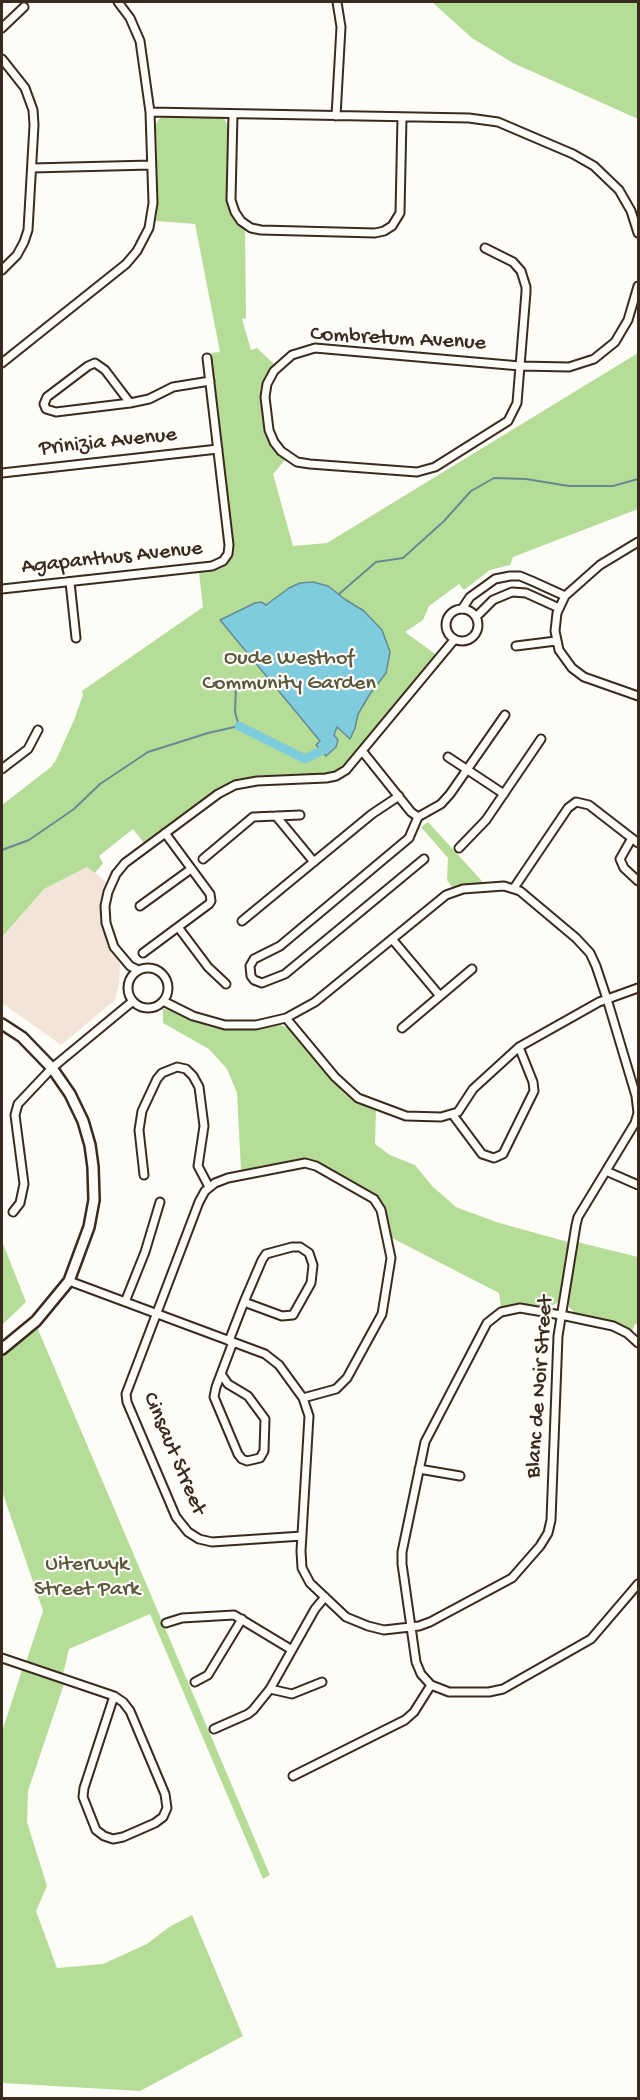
<!DOCTYPE html>
<style>
body{margin:0}
#map{position:relative;width:640px;height:2100px;overflow:hidden;background:#fdfcf7;font-family:"Gochi Hand",sans-serif}
canvas{display:block}
.frame{position:absolute;inset:0;border:3px solid #3b2a1e;pointer-events:none}
</style>
<div id="map">
<canvas width="640" height="2100"></canvas>
<div class="frame"></div>
</div>
<script>
const g = document.querySelector('canvas').getContext('2d');
g.lineJoin = 'round';
function fill(path, color) {
  g.fillStyle = color;
  g.fill(path, 'evenodd');
}
function poly(rows) {
  const path = new Path2D();
  for (const r of rows) {
    if (r.length === 3) {
      path.moveTo(r[0] + r[2], r[1]);
      path.arc(r[0], r[1], r[2], 0, 2 * Math.PI);
      continue;
    }
    path.moveTo(r[0], r[1]);
    for (let i = 2; i < r.length; i += 2) path.lineTo(r[i], r[i + 1]);
  }
  return path;
}
function trace(path, color, width, dash) {
  g.strokeStyle = color;
  g.lineWidth = width;
  g.lineCap = dash ? 'butt' : 'round';
  g.setLineDash(dash || []);
  g.stroke(path);
}
function drawText(font, color, halo, rows, align = 'center') {
  g.font = font + ' "Gochi Hand",sans-serif';
  g.lineWidth = 4.5;
  g.setLineDash([]);
  g.textBaseline = 'middle';
  g.strokeStyle = halo;
  g.fillStyle = color;
  for (const [text, x, y, turn = 0] of rows) {
    g.save();
    g.translate(x, y);
    g.rotate((+turn || 0) * Math.PI / 180);
    g.textAlign = isNaN(turn) ? turn : align;
    if (halo) g.strokeText(text, 0, 0);
    g.fillText(text, 0, 0);
    g.restore();
  }
}
const built = poly([
 [87,866,106,882,100,901,100,917,112,954,120,964,119,983,115,1000,61,1045,2,1003,2,937,44,889]
]);
const green = poly([
 [432,2,638,2,638,119,513,63,472,38],
 [164,116,218,117,224,119,229,126,229,207,233,218,245,229,246,318,242,319,251,350,257,348,274,364,263,384,261,406,267,437,273,449,285,460,273,474,293,546,327,543,638,353,638,509,513,557,510,565,490,570,464,590,459,584,429,606,423,620,405,632,438,656,340,769,327,774,255,776,240,779,217,789,144,843,133,829,99,856,103,863,95,873,87,867,44,889,2,937,2,805,51,767,56,760,74,720,83,695,82,691,203,607,199,572,222,568,230,560,233,551,211,353,220,352,195,224,156,221,158,199,156,124,159,119],
 [428,822,481,880,483,883,452,887,447,880,448,858,421,827],
 [163,1009,171,1010,208,1026,228,1030,258,1029,280,1025,289,1028,346,1095,376,1109,375,1144,390,1155,415,1165,432,1186,456,1207,496,1222,568,1242,559,1299,557,1303,549,1307,517,1304,501,1307,499,1293,390,1237,383,1204,376,1195,314,1160,299,1159,241,1170,237,1093,227,1069,209,1049,163,1023],
 [2,1241,26,1302,2,1325],
 [577,1242,638,1257,638,1324,635,1324,632,1331,613,1322,576,1314,569,1307,568,1300],
 [37,1327,270,1875,263,1879,150,1614,69,1649,63,1674,26,1662,43,1611,2,1491,2,1356],
 [22,1670,64,1684,28,1791,27,1822,47,1886,36,1911,57,1968,103,1964,147,1944,169,1927,192,1915,243,2036,140,2091,2,2083,2,1732]
]);
const water = poly([
 [313,582,328,586,346,600,364,611,382,630,390,652,386,673,370,694,358,714,355,728,350,739,337,727,334,735,338,740,336,747,326,756,316,745,320,741,220,620,255,603,261,602,266,605,289,588,300,583,313,582]
]);
const stream = poly([
 [339,594,376,562,403,558,444,521,471,491,494,478,526,479,569,486,613,486,638,479],
 [2,850,29,840,74,809,100,784,148,752,208,733,239,726,235,712,236,685]
]);
const canal = poly([
 [239,726,305,759,321,751]
]);
const street = poly([
 [2,28,24,7],
 [2,59,25,88,33,110,34,125,28,230,24,242,17,255,2,270],
 [150,112,469,118,498,122,573,154,594,166,619,190,631,211,638,233],
 [233,114,231,200,235,212,241,221,251,228,261,230,375,233,384,231,392,226,400,213,402,117],
 [336,116,341,27,337,2],
 [32,168,151,165],
 [485,248,513,262,521,271,526,287,526,292,517,403,508,421,435,467,417,472,310,464,297,462,281,451,274,442,269,430,265,397,267,384,274,371,292,355,315,348,520,366,569,367,594,359,615,342,628,320,638,286],
 [2,363,126,264,137,251,149,228,153,203,150,112,140,41,130,18,118,2],
 [130,403,105,370,95,363,88,366,47,397,44,404,46,409,56,412,130,403,149,399,173,387,210,381],
 [2,473,218,449],
 [638,542,600,565,565,596,557,613,555,631,559,650,572,668,584,677,638,696],
 [70,582,76,638],
 [2,589,212,566,223,561,228,554,229,545,207,358],
 [462,625,16],
 [462,609,470,597,484,587,495,579,510,576,520,576,532,581,565,596],
 [476,617,493,600,512,592,526,593,559,608],
 [516,646,556,641],
 [363,752,411,812,418,817],
 [448,757,504,794],
 [2,769,28,749,38,730],
 [276,816,314,862],
 [632,838,620,859,624,868,638,881],
 [459,848,486,820,541,739],
 [203,859,253,817,300,815],
 [424,859,285,974,262,983,254,980,251,976,250,966,254,959,280,946,409,838,418,817,441,804,450,794,505,715],
 [514,888,568,808,576,802,589,805,638,843],
 [140,906,191,869],
 [242,921,372,814,399,796],
 [178,927,208,967,226,984],
 [392,939,440,996],
 [143,953,209,904,211,901,210,894,165,833],
 [148,988,20],
 [138,970,130,966,114,947,106,923,105,906,108,892,116,874,125,863,218,794,235,785,257,781,326,778,336,776,346,770,454,640],
 [286,1018,335,1077,358,1098,406,1116,441,1117,458,1112,473,1089,519,1047,599,1002,638,988],
 [402,1028,472,969],
 [453,1115,482,1154,494,1158,503,1154,534,1091,533,1082,519,1047],
 [606,1171,638,1185],
 [144,1175,139,1130,142,1111,157,1079,162,1073,177,1067,186,1069,193,1076,199,1087,204,1126,198,1166,209,1187],
 [13,1212,20,1203,24,1184,15,1115,18,1104,52,1068,133,1001],
 [69,1281,265,1354,279,1365,303,1398,309,1416,301,1551,302,1568,310,1583,346,1617,368,1626,384,1630,419,1626,430,1622,512,1578,540,1546,548,1533,551,1520,558,1336,576,1225,578,1217,635,1123,638,1113,636,1096,607,999,596,966,590,953,576,938,520,891,504,886,463,889,446,895,315,1002,286,1018,256,1025,225,1025,193,1016,163,1001],
 [125,1302,145,1252,160,1202],
 [229,1341,232,1333,244,1302,262,1260,266,1254,292,1247,300,1247,309,1253,313,1265,311,1283,293,1315,282,1316,244,1302],
 [221,1374,228,1384,248,1396,265,1419,264,1451,260,1458,247,1461,242,1459,238,1454,214,1397,216,1387,233,1342],
 [419,1469,460,1476],
 [302,1536,212,1542,199,1539,188,1532,176,1517,127,1402,126,1394,199,1202,205,1191,215,1183,228,1178,305,1163,316,1166,374,1199,381,1210,391,1258,382,1314,347,1378,336,1389,303,1398],
 [166,1623,182,1618,234,1615,292,1650],
 [2,1658,114,1696,123,1702,130,1711,165,1794,167,1808,163,1817,155,1823,123,1837,113,1839,104,1836,96,1830,83,1797,84,1788,114,1696],
 [195,1682,208,1675,242,1619],
 [431,1685,449,1692,489,1692,503,1689,591,1639,638,1584],
 [270,1689,292,1694,322,1682],
 [214,1729,248,1714,253,1710,270,1689,315,1609,325,1597],
 [293,1776,405,1720,414,1712,431,1685,421,1674,416,1662,402,1564,402,1552,425,1442,487,1323,501,1312,520,1308,561,1315,613,1326,627,1333,638,1343]
]);
const secondary = poly([
 [2,1024,22,1037,52,1068,70,1094,83,1121,90,1145,93,1167,94,1200,89,1227,69,1281,36,1321,2,1349]
]);
const streetNames = [
 ["Combretum Avenue",398,340,3],
 ["Prinizia Avenue",108,443,-6],
 ["Agapanthus Avenue",112,559,-6],
 ["Blanc de Noir Street",541,1387,-86],
 ["Cinsaut Street",173,1454,67]
];
const parkNames = [
 ["Oude Westhof",289,660],
 ["Community Garden",289,685],
 ["Uiterwyk",87,1566],
 ["Street Park",87,1591]
];
fill(built, '#f3e4d8');
fill(green, '#b6dd98');
fill(water, '#7fccde');
trace(water, '#648b91', 1.5);
trace(stream, '#648b91', 2);
trace(canal, '#7fccde', 9);
trace(street, '#3b2a1e', 11);
trace(secondary, '#3b2a1e', 14);
trace(street, '#fdfcf7', 7);
trace(secondary, '#fdfcf7', 9);
drawText('22px', '#3b2a1e', '#fdfcf7', streetNames);
drawText('22px', '#5a573c', '#fdfcf7', parkNames);
</script>
